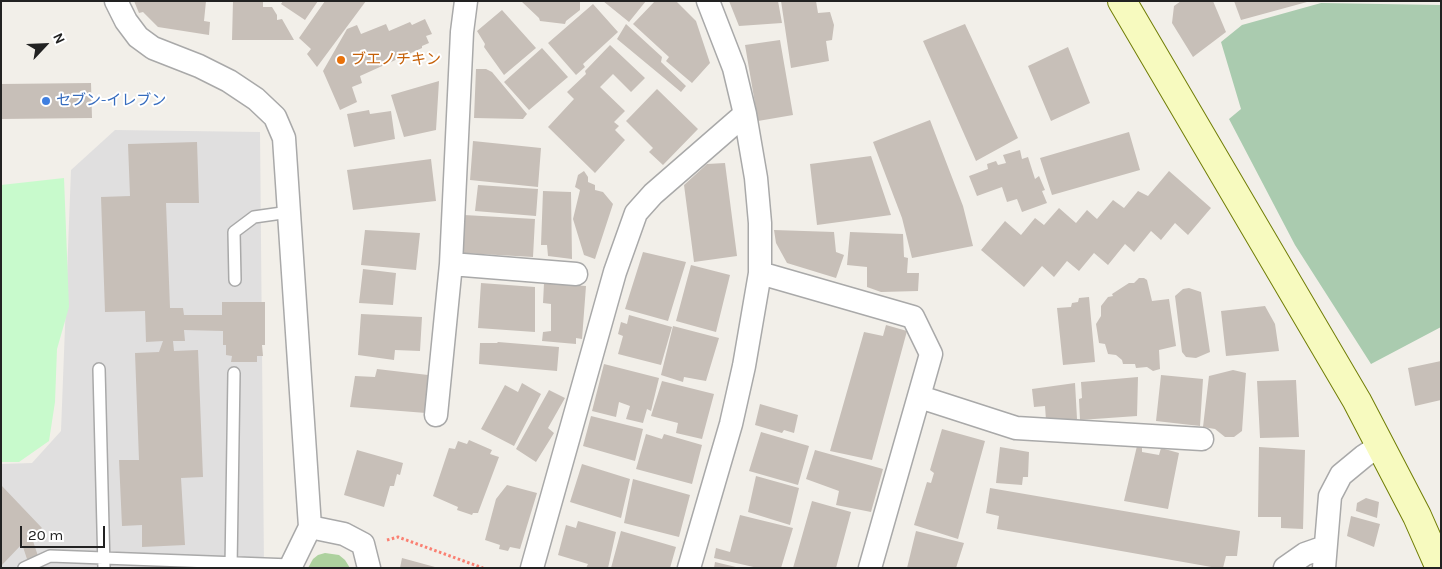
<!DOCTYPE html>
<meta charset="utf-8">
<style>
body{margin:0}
#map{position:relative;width:1442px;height:569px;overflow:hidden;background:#f2efe9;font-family:Karla,sans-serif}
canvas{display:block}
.frame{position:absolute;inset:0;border:2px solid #222;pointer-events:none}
.north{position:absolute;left:20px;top:20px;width:50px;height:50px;-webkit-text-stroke:4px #fff;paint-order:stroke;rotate:65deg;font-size:14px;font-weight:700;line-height:20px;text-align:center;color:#222}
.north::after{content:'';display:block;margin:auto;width:18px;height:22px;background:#222;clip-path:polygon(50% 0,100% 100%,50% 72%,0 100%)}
.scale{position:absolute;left:20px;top:526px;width:85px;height:22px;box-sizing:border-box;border:2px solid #222;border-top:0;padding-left:6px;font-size:15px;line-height:18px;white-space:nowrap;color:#222;-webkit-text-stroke:4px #fff;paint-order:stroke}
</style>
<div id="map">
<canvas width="1442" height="569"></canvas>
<div class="frame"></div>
<div class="north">N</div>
<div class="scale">20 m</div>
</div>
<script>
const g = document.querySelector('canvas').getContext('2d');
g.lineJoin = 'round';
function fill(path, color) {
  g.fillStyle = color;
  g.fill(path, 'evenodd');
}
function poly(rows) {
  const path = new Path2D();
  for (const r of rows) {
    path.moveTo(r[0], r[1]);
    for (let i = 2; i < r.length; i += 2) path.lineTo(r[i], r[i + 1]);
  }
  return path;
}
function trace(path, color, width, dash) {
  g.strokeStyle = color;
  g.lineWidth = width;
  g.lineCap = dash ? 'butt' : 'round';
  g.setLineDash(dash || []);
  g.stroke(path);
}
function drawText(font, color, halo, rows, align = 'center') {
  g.font = font + ' Karla,"Noto Sans JP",sans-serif';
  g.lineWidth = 4;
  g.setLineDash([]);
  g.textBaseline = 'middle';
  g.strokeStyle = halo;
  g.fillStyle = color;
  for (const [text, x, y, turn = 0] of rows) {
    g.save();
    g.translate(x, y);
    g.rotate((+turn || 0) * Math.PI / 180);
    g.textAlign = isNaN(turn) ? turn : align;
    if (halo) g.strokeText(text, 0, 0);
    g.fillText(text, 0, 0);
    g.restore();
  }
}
const residential = poly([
 [115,130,260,132,264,568,1,568,1,464,32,463,61,431,71,170]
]);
const forest = poly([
 [325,553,339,555,345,560,350,568,308,568,313,559,318,555]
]);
const cemetery = poly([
 [1321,3,1441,5,1441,327,1371,364,1295,245,1229,119,1241,109,1221,42,1242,25]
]);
const park = poly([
 [64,178,69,307,57,349,55,402,49,441,19,462,1,462,1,185]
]);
const building = poly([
 [134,1,206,1,204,21,210,22,209,35,158,27,143,12,139,13],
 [233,1,263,1,263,7,272,7,277,15,277,20,282,19,294,40,232,40],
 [283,1,318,1,305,20,281,4],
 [325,1,366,1,317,67,307,54,311,49,299,38],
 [521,1,580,1,580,10,566,21,565,24,540,21,539,18],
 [603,1,646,1,629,22],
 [655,1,676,1,696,21,710,63,692,83,666,61,669,57,633,24],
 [729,1,778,1,782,23,739,26],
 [781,1,816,1,818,13,830,12,834,25,832,40,826,41,829,61,791,68],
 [1181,1,1213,1,1226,32,1193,57,1172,23,1174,6],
 [1234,1,1307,1,1307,2,1241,20],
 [593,4,618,32,583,64,585,67,576,75,548,43],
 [502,10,536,48,504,75,484,47,485,44,477,31],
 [425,19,432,34,426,36,429,43,422,46,422,48,360,76,362,83,352,87,357,102,340,110,323,71,347,29,357,25,361,34,386,24,389,31,410,22,412,25],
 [626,24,662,57,661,62,686,86,681,92,617,39],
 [965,24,1018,138,976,161,923,41],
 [780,40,793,115,758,121,745,45],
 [610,45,645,78,631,92,613,74,600,87,625,111,614,122,619,126,615,130,625,140,595,173,548,127,574,99,567,92,586,74,585,71],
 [1068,47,1090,103,1051,121,1028,66],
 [542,48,568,77,529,110,504,82],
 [476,69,486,69,492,72,527,114,523,119,474,118],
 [439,81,436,130,404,137,391,95],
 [91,83,92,118,1,119,1,84],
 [657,89,698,129,663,165,649,152,653,148,626,121],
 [369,110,370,114,391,111,395,139,354,147,347,114],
 [930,120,963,206,973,246,912,258,902,218,873,142],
 [1129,132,1140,170,1052,195,1040,158],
 [473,141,541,148,538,187,470,180],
 [197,142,199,203,166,203,170,308,183,308,184,315,222,315,222,302,265,302,265,345,262,345,263,356,257,356,257,362,231,362,232,356,226,355,226,345,223,345,223,331,184,330,185,341,173,341,174,351,198,350,203,477,181,478,185,545,142,547,142,525,122,526,119,460,139,460,135,353,159,352,163,341,146,342,145,311,105,312,101,197,130,196,128,144],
 [1020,150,1022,159,1028,157,1035,179,1039,176,1045,190,1042,191,1047,203,1022,212,1017,199,1007,202,1002,187,977,196,969,176,988,169,987,164,996,161,998,165,1006,163,1003,155],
 [871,156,891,215,817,225,810,164],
 [431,159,436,201,353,210,347,170],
 [725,163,737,256,694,262,684,185,707,164],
 [584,171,588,177,588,182,595,185,595,190,603,192,613,204,595,259,584,255,573,219,580,190,575,187,578,175],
 [1169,171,1211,208,1188,235,1175,223,1161,240,1151,231,1134,252,1125,244,1108,265,1094,253,1079,271,1067,261,1054,277,1042,266,1024,287,981,250,1005,221,1021,235,1035,218,1044,225,1059,208,1076,223,1087,210,1097,219,1113,200,1124,208,1138,191,1148,196],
 [478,185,538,189,536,216,475,211],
 [543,191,571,192,572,259,548,256,547,245,541,245],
 [464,215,535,219,533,257,463,253],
 [365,230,420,233,416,270,361,265],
 [774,230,834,232,836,252,844,255,836,278,787,263,776,243],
 [850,232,903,234,904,257,908,258,907,273,919,273,918,291,881,292,867,287,867,267,847,265],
 [643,252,686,262,668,321,625,309],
 [691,265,730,275,716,332,676,321],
 [363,269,396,273,393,305,359,303],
 [1139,278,1144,278,1147,280,1152,301,1169,299,1176,346,1159,350,1160,369,1153,371,1147,367,1136,368,1135,364,1123,364,1122,360,1116,355,1108,354,1105,344,1099,343,1096,324,1101,316,1101,306,1108,297,1113,296,1112,294,1129,283,1134,283],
 [481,283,535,287,535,332,478,328],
 [544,283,586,286,582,339,576,338,576,344,542,341,543,332,551,331,551,304,543,303],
 [1189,288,1201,292,1210,352,1196,358,1186,357,1182,352,1175,296,1183,289],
 [1089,297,1095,362,1063,365,1057,308,1071,307,1072,303,1078,302,1079,298],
 [1265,306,1275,324,1279,351,1226,356,1221,311],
 [361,314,422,317,420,351,395,350,394,360,358,355],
 [629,315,672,327,661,365,618,354,623,336,618,334,621,322,627,324],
 [886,325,907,331,872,460,830,451,864,332,883,336],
 [673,326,719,338,706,381,684,377,683,382,661,375],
 [498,342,559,347,557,371,479,364,480,343,497,343],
 [1441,361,1441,400,1415,406,1408,368],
 [604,364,659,378,651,411,647,409,643,423,626,419,630,406,619,402,616,417,592,411],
 [377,369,428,375,426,413,350,407,355,376,375,377],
 [1233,370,1246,373,1242,431,1234,437,1225,437,1215,429,1203,427,1209,376],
 [1161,375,1203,379,1200,426,1156,421],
 [1138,377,1137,416,1080,420,1079,399,1082,398,1081,382],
 [1296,380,1299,437,1260,438,1257,381],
 [662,381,714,394,702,439,676,433,678,423,651,416],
 [522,383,541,394,514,446,481,429,505,385,518,392],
 [1075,383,1077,419,1046,420,1045,406,1034,407,1032,389],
 [549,390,565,398,548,428,554,433,536,462,516,449],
 [760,404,798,415,794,433,784,430,782,433,755,425],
 [591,416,643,429,635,461,583,446],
 [942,429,985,441,958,539,914,525,927,482,931,483,934,473,930,470],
 [761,432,809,446,798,485,749,471],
 [646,434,662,439,664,434,702,445,692,484,636,469],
 [469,440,492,450,490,454,499,457,478,513,473,513,472,515,457,510,458,507,433,496,449,448,455,449,458,441,467,444],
 [1137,446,1142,447,1142,452,1159,455,1161,448,1179,453,1168,509,1124,501],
 [1000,447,1029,452,1028,477,1023,477,1022,485,996,483],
 [1259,447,1305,450,1303,529,1281,528,1281,517,1258,517],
 [357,450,403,463,400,475,397,474,394,486,390,486,384,507,344,495],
 [815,450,883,469,871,512,836,505,839,491,806,479],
 [582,464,630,479,621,518,570,502],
 [756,476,799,488,790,525,748,512],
 [633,479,690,495,679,537,624,523],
 [1,485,42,528,31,535,42,568,30,568,22,544,1,566],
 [507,485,537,493,520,549,510,547,508,551,499,549,500,545,485,540,496,499],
 [990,488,1240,531,1237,556,1226,556,1223,568,1217,568,997,529,999,516,986,513],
 [1366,498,1379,502,1377,518,1356,511,1357,503],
 [812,501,851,512,836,568,793,568],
 [740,515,793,528,781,568,758,568,714,558,716,548,730,552],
 [1351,516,1380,524,1374,547,1347,536],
 [578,521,616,532,608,568,586,568,588,564,558,555,566,525,576,528],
 [621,531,676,547,670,568,611,568],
 [916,531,964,543,956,568,907,568],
 [402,558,435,567,435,568,400,568],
 [715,562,736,567,736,568,714,568]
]);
const path = poly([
 [387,540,398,537,483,568]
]);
const lane = poly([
 [235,280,234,232,254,217,289,212],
 [99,369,104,568],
 [24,568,50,556,291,565],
 [231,568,234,373]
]);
const street = poly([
 [116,1,126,21,138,37,153,48,199,66,229,81,256,99,275,117,284,138,310,527,290,568],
 [451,264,576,274],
 [760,273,913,317,931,354,870,568],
 [920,397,1016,428,1202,439],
 [436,415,451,264,462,32,466,1],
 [310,527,344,534,363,544,369,568],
 [532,568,615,272,636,213,653,194,745,114],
 [689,568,731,424,744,366,760,273,760,223,756,178,745,114,734,68,708,1],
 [1285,568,1305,554,1325,547],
 [1324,568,1330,496,1341,475,1364,456,1381,445]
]);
const secondary = poly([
 [1122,1,1357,401,1417,516,1440,568]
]);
const markers = [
 [341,60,5,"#e8710a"],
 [46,101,5,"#3f7fe0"]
];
const foodNames = [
 ["ブエノチキン",351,60]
];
const shopNames = [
 ["セブン-イレブン",56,101]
];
fill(residential, '#e0dfdf');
fill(forest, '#add19e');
fill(cemetery, '#aacbaf');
fill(park, '#c8facc');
fill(building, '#c7bfb8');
trace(lane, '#a9a9a9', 14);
trace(street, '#a9a9a9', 25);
trace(secondary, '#707d05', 30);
trace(path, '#fa8072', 3, [2.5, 2.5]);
trace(lane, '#fff', 11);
trace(street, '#fff', 22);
trace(secondary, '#f7fabf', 28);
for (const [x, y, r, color] of markers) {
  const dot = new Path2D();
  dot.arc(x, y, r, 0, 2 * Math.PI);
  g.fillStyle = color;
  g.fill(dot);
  trace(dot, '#fff', 2);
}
drawText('15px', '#c56008', '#fff', foodNames, 'left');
drawText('15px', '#366cbe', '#fff', shopNames, 'left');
</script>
